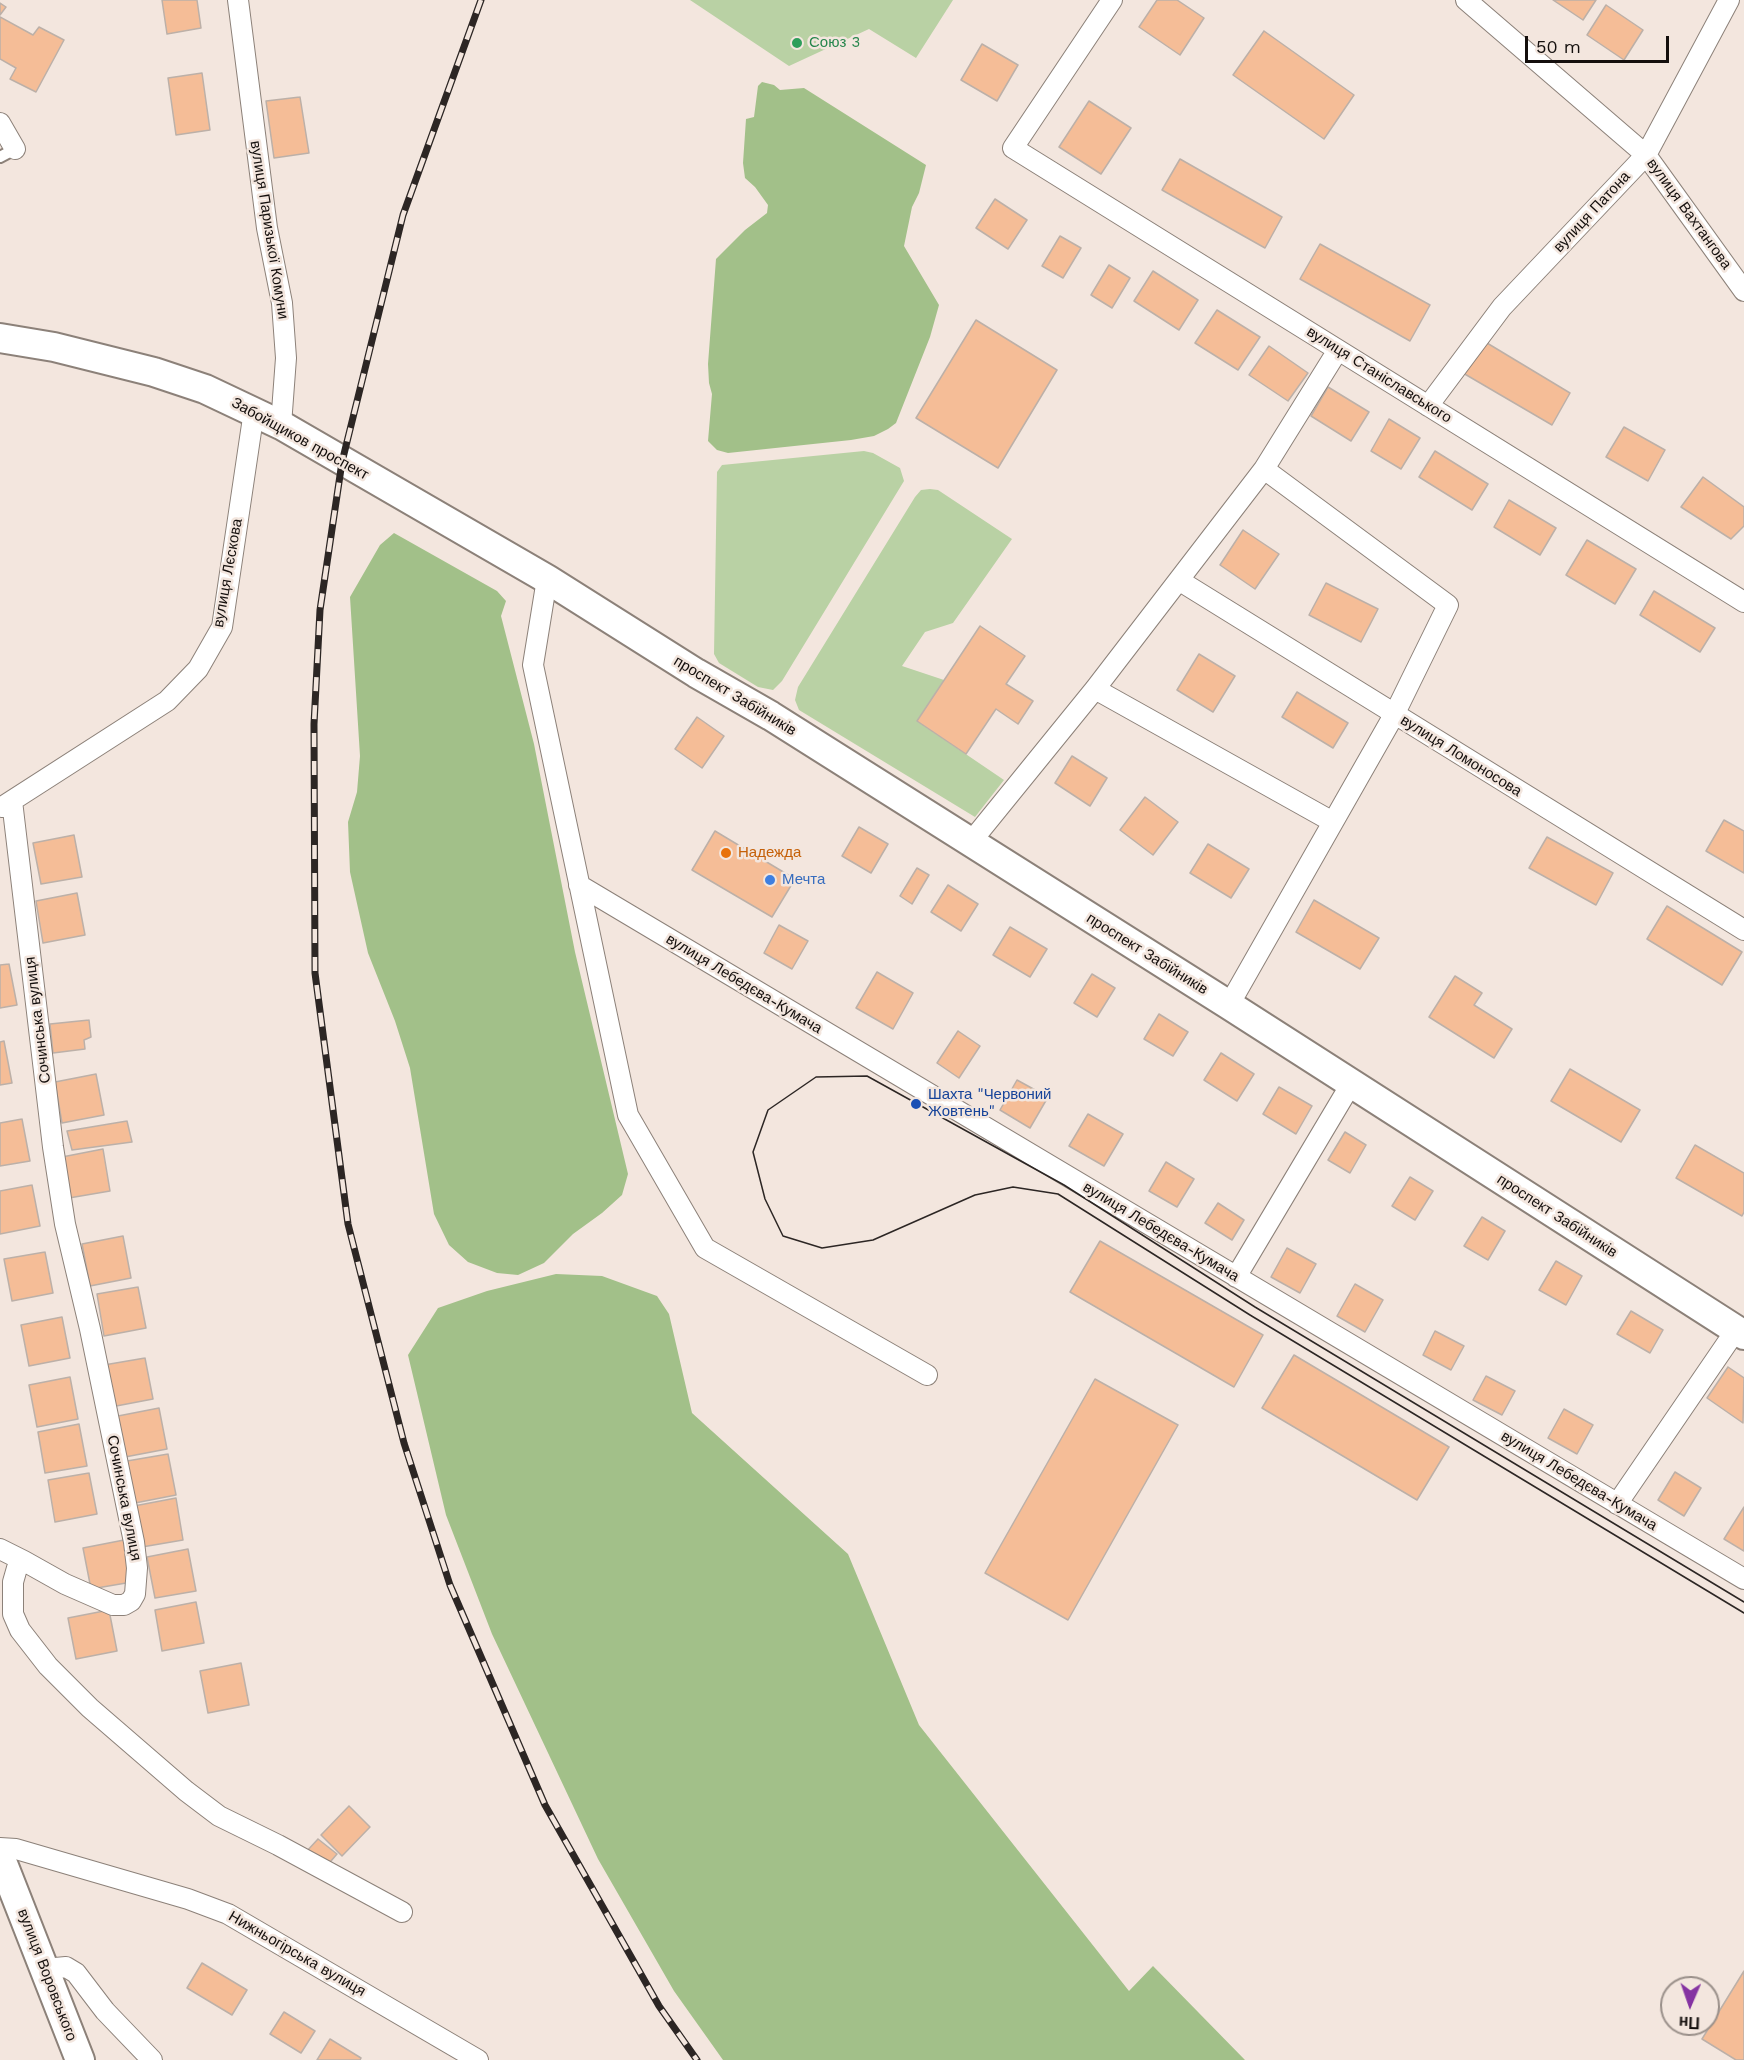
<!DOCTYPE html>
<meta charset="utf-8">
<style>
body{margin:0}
#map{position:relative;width:1744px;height:2060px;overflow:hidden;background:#f3e6de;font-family:"Work Sans",sans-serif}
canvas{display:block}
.north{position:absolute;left:1660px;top:1976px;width:60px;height:60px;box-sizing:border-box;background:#f3e6de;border:2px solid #9a908a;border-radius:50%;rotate:182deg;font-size:16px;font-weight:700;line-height:24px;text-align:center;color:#140f0d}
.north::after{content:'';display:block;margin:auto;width:21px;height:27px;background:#8533a2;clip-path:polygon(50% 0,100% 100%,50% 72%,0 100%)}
.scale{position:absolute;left:1525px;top:36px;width:144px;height:27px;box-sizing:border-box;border:3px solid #140f0d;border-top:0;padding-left:8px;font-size:18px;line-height:21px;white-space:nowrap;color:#140f0d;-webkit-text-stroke:4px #f3e6de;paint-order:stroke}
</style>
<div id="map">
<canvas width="1744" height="2060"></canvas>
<div class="north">Пн</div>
<div class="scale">50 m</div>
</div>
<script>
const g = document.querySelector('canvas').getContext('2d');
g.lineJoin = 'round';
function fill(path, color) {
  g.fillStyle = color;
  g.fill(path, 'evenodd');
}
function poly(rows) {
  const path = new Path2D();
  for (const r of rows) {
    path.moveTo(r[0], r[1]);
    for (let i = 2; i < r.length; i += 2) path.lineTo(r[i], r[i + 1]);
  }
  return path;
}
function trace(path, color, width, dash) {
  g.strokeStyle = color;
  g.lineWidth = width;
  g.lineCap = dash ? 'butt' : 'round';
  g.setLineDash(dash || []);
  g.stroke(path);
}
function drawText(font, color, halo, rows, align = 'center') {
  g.font = font + ' "Work Sans",sans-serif';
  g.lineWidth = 5;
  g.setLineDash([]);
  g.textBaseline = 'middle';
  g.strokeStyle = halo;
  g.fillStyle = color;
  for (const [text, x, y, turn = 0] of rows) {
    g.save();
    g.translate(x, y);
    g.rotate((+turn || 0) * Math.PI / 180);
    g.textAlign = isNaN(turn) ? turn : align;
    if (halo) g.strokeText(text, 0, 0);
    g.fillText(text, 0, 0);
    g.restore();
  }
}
const green = poly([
 [690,0,953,0,916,58,869,29,789,66],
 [864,451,873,453,900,468,904,481,782,681,773,690,758,687,719,663,714,654,717,472,722,465],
 [930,489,938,490,1012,539,953,623,925,632,902,666,944,680,917,721,1004,780,975,817,799,710,795,700,798,687,915,497,921,490]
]);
const forest = poly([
 [762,82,774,85,780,90,804,88,926,165,919,193,912,207,904,246,939,305,930,337,896,423,888,429,874,436,851,440,728,453,717,450,708,441,712,394,709,383,708,364,716,259,745,230,767,213,768,205,755,187,745,178,743,163,746,119,754,117,758,86],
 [394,533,497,591,506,601,501,616,534,744,575,952,628,1174,622,1195,602,1213,573,1234,544,1263,518,1275,497,1273,468,1262,449,1245,434,1214,410,1068,395,1021,368,953,350,872,348,822,357,792,360,756,350,597,380,545],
 [556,1274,602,1276,657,1296,669,1314,692,1413,848,1554,919,1725,1129,1991,1153,1966,1245,2060,723,2060,674,1991,598,1859,492,1634,446,1515,408,1355,438,1308,487,1291]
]);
const building = poly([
 [162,0,197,0,201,28,167,34,162,0],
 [1157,0,1177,0,1204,18,1180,55,1139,27,1157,0],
 [1553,0,1596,0,1583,20,1553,0],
 [0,3,6,7,0,15,0,3],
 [1606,5,1643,30,1624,60,1587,35,1606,5],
 [0,17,33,35,39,27,64,40,36,92,10,79,16,68,0,59,0,17],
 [1264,31,1354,95,1324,139,1233,75,1264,31],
 [982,44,1018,65,997,101,961,80,982,44],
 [202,73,210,130,176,135,168,78,202,73],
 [300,97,309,153,274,158,266,101,300,97],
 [1089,101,1131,128,1101,174,1059,147,1089,101],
 [1180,159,1282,217,1265,248,1162,190,1180,159],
 [995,199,1027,220,1008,249,976,228,995,199],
 [1060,236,1081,248,1063,278,1042,266,1060,236],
 [1320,244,1430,305,1410,341,1300,279,1320,244],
 [1109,265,1130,278,1112,308,1091,295,1109,265],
 [1153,271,1198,300,1179,330,1134,301,1153,271],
 [1217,310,1260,337,1238,370,1195,343,1217,310],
 [976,320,1057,370,998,468,916,418,976,320],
 [1482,340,1570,393,1552,425,1463,373,1482,340],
 [1269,346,1308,373,1288,401,1249,375,1269,346],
 [1328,387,1369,412,1351,441,1311,416,1328,387],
 [1389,419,1420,438,1401,469,1371,451,1389,419],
 [1624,427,1665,450,1648,481,1606,457,1624,427],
 [1435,451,1488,484,1472,510,1419,477,1435,451],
 [1703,477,1744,507,1744,526,1731,539,1681,507,1703,477],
 [1509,500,1556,528,1540,555,1494,527,1509,500],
 [1243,530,1279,554,1255,589,1220,565,1243,530],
 [1587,540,1636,569,1615,604,1566,575,1587,540],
 [1326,583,1378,609,1361,642,1309,615,1326,583],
 [1654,591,1715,628,1700,652,1640,615,1654,591],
 [980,626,1025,656,1006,684,1033,701,1018,724,996,709,966,754,917,721,980,626],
 [1199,654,1235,676,1213,712,1177,690,1199,654],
 [1297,692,1348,723,1333,748,1282,717,1297,692],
 [697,717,724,736,702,768,675,749,697,717],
 [1072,756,1107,778,1090,806,1055,783,1072,756],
 [1145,797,1178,822,1153,855,1120,830,1145,797],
 [1724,820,1744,831,1744,873,1706,851,1724,820],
 [859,827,888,844,871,873,842,856,859,827],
 [715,831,795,879,772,917,692,870,715,831],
 [74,835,82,877,41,884,33,843,74,835],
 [1547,837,1613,873,1596,905,1529,868,1547,837],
 [1208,844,1249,869,1231,898,1190,873,1208,844],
 [917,868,929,875,912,904,900,896,917,868],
 [948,885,978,904,961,931,931,912,948,885],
 [77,893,85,935,43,943,36,901,77,893],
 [1314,900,1379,938,1360,969,1296,932,1314,900],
 [1667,906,1742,952,1722,985,1647,939,1667,906],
 [779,925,808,941,792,969,764,953,779,925],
 [1010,927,1047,949,1030,977,993,955,1010,927],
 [9,964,17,1005,0,1008,0,965,9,964],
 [877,972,913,993,893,1029,856,1008,877,972],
 [1092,974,1115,988,1097,1017,1074,1003,1092,974],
 [1455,976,1482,993,1474,1005,1512,1029,1494,1058,1429,1017,1455,976],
 [1159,1014,1188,1032,1173,1056,1144,1039,1159,1014],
 [89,1020,91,1037,84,1040,85,1049,53,1053,50,1024,89,1020],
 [958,1031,980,1046,959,1078,937,1063,958,1031],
 [4,1041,12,1083,0,1085,0,1042,4,1041],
 [1221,1053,1254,1074,1237,1101,1204,1080,1221,1053],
 [1570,1069,1640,1110,1621,1142,1551,1101,1570,1069],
 [96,1074,104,1115,62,1123,55,1082,96,1074],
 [1017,1080,1048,1097,1030,1128,1000,1110,1017,1080],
 [1279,1087,1312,1106,1296,1134,1263,1114,1279,1087],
 [1088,1114,1123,1134,1104,1166,1069,1146,1088,1114],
 [22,1119,30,1161,0,1166,0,1123,22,1119],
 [127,1121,132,1142,72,1150,67,1131,127,1121],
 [1345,1132,1366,1145,1350,1173,1328,1160,1345,1132],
 [1695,1145,1744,1173,1744,1212,1742,1216,1676,1178,1695,1145],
 [103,1149,110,1191,69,1198,62,1157,103,1149],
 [1166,1162,1194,1179,1177,1207,1149,1191,1166,1162],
 [1410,1177,1433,1191,1415,1220,1392,1206,1410,1177],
 [32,1185,40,1226,0,1234,0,1191,32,1185],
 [1218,1203,1244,1220,1232,1240,1205,1223,1218,1203],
 [1482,1217,1505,1231,1488,1260,1464,1246,1482,1217],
 [123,1236,131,1278,90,1286,82,1244,123,1236],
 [1100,1241,1263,1335,1234,1387,1070,1292,1100,1241],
 [1287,1248,1316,1264,1300,1293,1271,1277,1287,1248],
 [45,1252,53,1293,12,1301,4,1259,45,1252],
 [1556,1261,1582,1276,1566,1305,1539,1290,1556,1261],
 [1355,1284,1383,1300,1365,1332,1337,1316,1355,1284],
 [138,1287,146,1328,104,1336,97,1294,138,1287],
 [1631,1311,1663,1330,1650,1353,1617,1334,1631,1311],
 [62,1317,70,1358,29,1366,21,1325,62,1317],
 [1435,1331,1464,1346,1451,1370,1423,1355,1435,1331],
 [1294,1355,1449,1447,1417,1500,1262,1408,1294,1355],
 [145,1358,153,1399,111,1407,104,1365,145,1358],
 [1728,1367,1744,1378,1743,1423,1707,1398,1728,1367],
 [1486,1376,1515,1391,1502,1415,1473,1400,1486,1376],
 [70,1377,78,1419,37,1427,29,1385,70,1377],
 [1095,1379,1178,1425,1068,1620,985,1573,1095,1379],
 [159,1408,167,1449,125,1457,118,1416,159,1408],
 [1564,1409,1593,1425,1577,1454,1548,1438,1564,1409],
 [79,1424,87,1466,45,1473,38,1432,79,1424],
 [168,1454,176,1495,135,1503,127,1461,168,1454],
 [1675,1472,1701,1488,1684,1516,1658,1500,1675,1472],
 [89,1473,97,1514,55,1522,48,1480,89,1473],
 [176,1498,183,1540,142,1547,134,1506,176,1498],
 [1744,1507,1744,1551,1724,1539,1744,1507],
 [124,1540,132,1582,91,1589,83,1548,124,1540],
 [188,1549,196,1591,155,1598,147,1557,188,1549],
 [196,1602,204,1643,162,1651,155,1610,196,1602],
 [109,1610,117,1651,76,1659,68,1618,109,1610],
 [241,1663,249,1705,208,1713,200,1671,241,1663],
 [349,1806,370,1827,342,1856,321,1835,349,1806],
 [318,1839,337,1854,325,1868,306,1852,318,1839],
 [202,1963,247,1990,232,2015,187,1988,202,1963],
 [1744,1971,1744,2060,1736,2060,1702,2039,1744,1971],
 [284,2012,315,2031,301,2053,270,2034,284,2012],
 [330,2039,361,2058,360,2060,317,2060,330,2039]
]);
const lane = poly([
 [0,157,15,149]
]);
const street = poly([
 [238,0,267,228,282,303,286,358,281,425],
 [1112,0,1013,148,1744,602],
 [1466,0,1646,155,1744,291],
 [0,123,15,149],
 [1428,406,1502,307,1646,155,1729,0],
 [547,579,533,665,628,1115,705,1248,927,1375],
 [1180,581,1744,930],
 [1095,689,1333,822],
 [12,801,53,1147,65,1224,90,1329,134,1542,137,1568,135,1594,131,1601,124,1605,113,1605,65,1584,24,1561,17,1568,13,1582,13,1614,20,1630,48,1666,90,1708,186,1791,219,1816,278,1845,402,1912],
 [2,807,167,701,198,669,222,627,254,411],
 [970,843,1095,689,1264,469],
 [579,885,1744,1579],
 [1229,1005,1394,715,1448,605,1264,469,1338,350],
 [1236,1277,1351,1084],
 [1617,1504,1736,1330],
 [0,1549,24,1561],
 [0,1848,16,1849,188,1899,228,1914,478,2060],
 [45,1969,66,1967,76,1973,105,2011,152,2060]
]);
const secondary = poly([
 [0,338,54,347,154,372,205,389,281,425,547,579,696,673,771,716,1229,1005,1744,1335],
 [0,1856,80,2060]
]);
const tram = poly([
 [1744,1602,1255,1307,1064,1185,867,1076,816,1077,768,1110,753,1152,765,1199,783,1236,822,1248,873,1240,975,1195,1013,1187,1058,1194,1250,1315,1744,1613]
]);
const rail = poly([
 [481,0,403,215,342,462,320,610,314,724,315,973,348,1224,404,1443,450,1585,545,1805,659,2006,697,2060]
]);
const markers = [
 [797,43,6,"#2e9e5b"],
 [726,853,6,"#e8710a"],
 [770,880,6,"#3f7fe0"],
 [916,1104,6,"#1a4fb4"]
];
const leisureNames = [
 ["Союз 3",809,43]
];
const streetNames = [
 ["вулиця Патона",1592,212,-47],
 ["вулиця Вахтангова",1689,214,54],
 ["вулиця Паризької Комуни",269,230,81],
 ["вулиця Станіславського",1379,375,32],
 ["Забойщиков проспект",300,439,29],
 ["вулиця Лєскова",228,573,-80],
 ["проспект Забійників",735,696,31],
 ["вулиця Ломоносова",1461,756,32],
 ["проспект Забійників",1147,954,32],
 ["вулиця Лебедєва-Кумача",744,984,31],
 ["Сочинська вулиця",38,1020,-97],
 ["проспект Забійників",1557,1216,33],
 ["вулиця Лебедєва-Кумача",1161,1232,31],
 ["вулиця Лебедєва-Кумача",1579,1481,31],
 ["Сочинська вулиця",124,1498,79],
 ["Нижньогірська вулиця",297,1954,30],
 ["вулиця Воровського",47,1975,69]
];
const foodNames = [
 ["Надежда",738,853]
];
const shopNames = [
 ["Мечта",782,880]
];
const transitNames = [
 ["Шахта \"Червоний",928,1095],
 ["Жовтень\"",928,1112]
];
fill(green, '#b9d1a4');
fill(forest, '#a2c089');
fill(building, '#f5bd97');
trace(building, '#bcb0a8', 1.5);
trace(lane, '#8c8179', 14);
trace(street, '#8c8179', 22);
trace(secondary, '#8c8179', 32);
trace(lane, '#fff', 10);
trace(street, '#fff', 20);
trace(secondary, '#fff', 28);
trace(tram, '#2c2624', 1.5);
trace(rail, '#2c2624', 7);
trace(rail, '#f3e6de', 4.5, [14]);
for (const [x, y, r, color] of markers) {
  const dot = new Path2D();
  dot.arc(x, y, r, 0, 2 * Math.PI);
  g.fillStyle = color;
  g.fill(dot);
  trace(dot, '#f3e6de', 2);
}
drawText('15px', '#27864d', '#f3e6de', leisureNames, 'left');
drawText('15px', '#140f0d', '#f3e6de', streetNames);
drawText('15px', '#c56008', '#f3e6de', foodNames, 'left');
drawText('15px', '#366cbe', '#f3e6de', shopNames, 'left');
drawText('15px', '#164399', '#f3e6de', transitNames, 'left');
</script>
